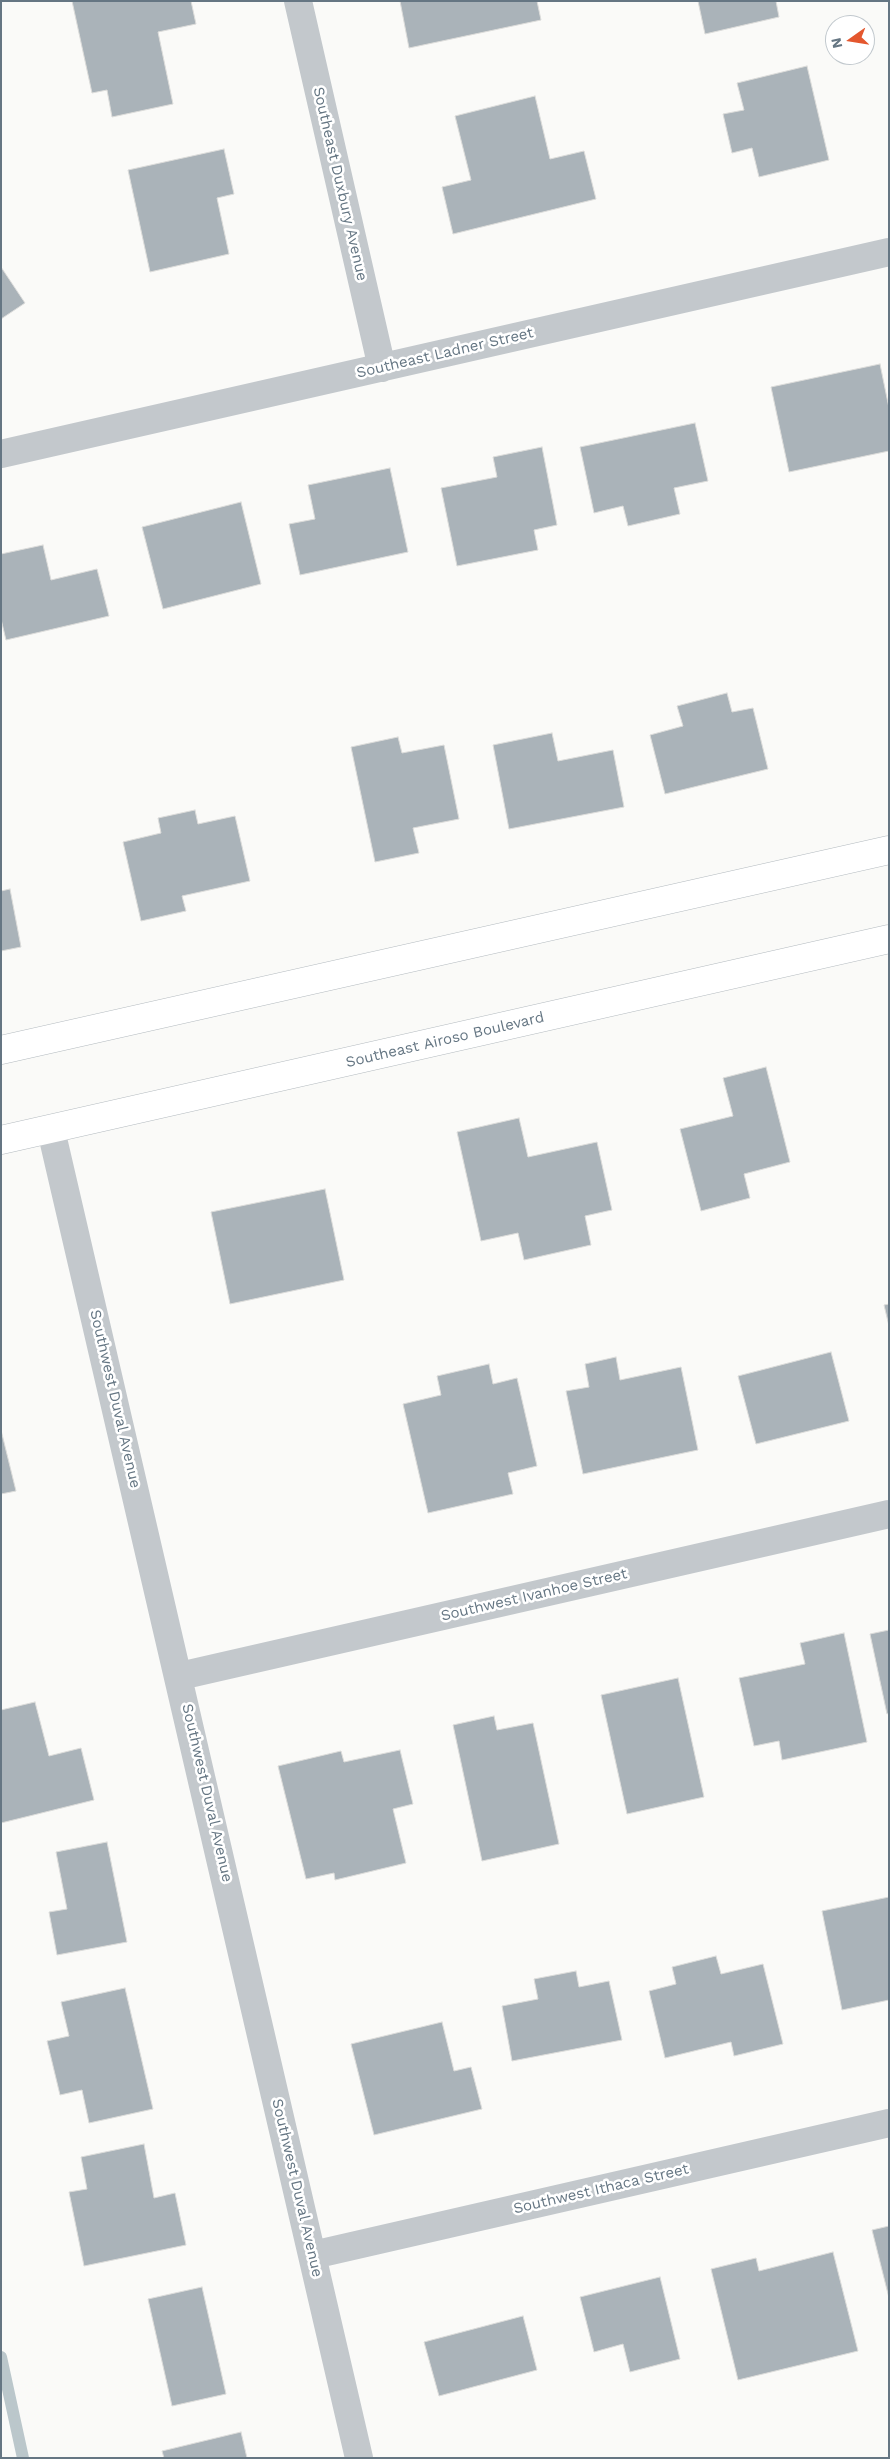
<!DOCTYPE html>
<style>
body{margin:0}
#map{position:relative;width:890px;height:2459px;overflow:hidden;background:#fafaf8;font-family:"Work Sans",sans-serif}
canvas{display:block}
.frame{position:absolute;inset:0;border:2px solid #657683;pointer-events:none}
.north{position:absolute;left:825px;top:15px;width:50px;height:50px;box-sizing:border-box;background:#fff;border:1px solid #c1c8cd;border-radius:50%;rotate:257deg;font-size:14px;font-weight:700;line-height:20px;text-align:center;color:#657683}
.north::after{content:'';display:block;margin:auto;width:18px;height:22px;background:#e4572e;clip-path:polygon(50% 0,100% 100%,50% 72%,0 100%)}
</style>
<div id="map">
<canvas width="890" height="2459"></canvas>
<div class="frame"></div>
<div class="north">N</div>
</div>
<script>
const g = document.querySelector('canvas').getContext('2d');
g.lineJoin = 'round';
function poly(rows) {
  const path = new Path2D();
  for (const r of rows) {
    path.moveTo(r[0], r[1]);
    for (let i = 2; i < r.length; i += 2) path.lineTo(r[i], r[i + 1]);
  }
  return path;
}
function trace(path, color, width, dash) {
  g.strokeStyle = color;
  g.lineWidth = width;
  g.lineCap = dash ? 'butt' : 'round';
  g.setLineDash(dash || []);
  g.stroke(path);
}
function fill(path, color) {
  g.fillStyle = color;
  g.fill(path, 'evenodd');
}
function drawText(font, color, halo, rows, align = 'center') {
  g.font = font + ' "Work Sans",sans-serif';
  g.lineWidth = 5;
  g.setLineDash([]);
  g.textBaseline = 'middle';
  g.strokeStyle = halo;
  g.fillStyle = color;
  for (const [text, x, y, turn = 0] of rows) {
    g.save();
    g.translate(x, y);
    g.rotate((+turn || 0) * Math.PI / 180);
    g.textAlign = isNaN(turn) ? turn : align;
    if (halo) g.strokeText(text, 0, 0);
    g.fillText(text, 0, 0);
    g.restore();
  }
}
const stream = poly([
 [1,2357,23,2458]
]);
const building = poly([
 [72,1,191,1,196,24,158,32,173,104,112,117,107,90,92,93,72,1],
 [400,1,537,1,541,20,409,48,400,1],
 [698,1,776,1,779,17,705,34,698,1],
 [807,66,829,160,759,177,752,148,732,153,723,114,744,110,737,83,807,66],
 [535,96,550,159,584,151,596,199,453,234,442,187,471,180,455,116,535,96],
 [224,149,234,194,217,198,229,254,150,272,128,170,224,149],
 [1,267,25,303,1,319,1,267],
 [880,364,889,408,889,451,789,472,771,387,880,364],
 [695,423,708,481,674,488,680,514,628,526,623,506,594,513,580,447,695,423],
 [542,447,557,525,534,530,538,550,457,566,441,488,497,477,493,457,542,447],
 [390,468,408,552,300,575,289,524,315,519,308,485,390,468],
 [241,502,261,584,163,609,142,527,241,502],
 [43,545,51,580,97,569,109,616,6,640,1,619,1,554,43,545],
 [727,693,732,712,753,708,768,769,665,794,650,735,683,726,677,706,727,693],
 [552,733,558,761,613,750,624,807,509,829,493,745,552,733],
 [398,737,402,753,444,745,459,819,413,828,419,853,375,862,351,747,398,737],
 [195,810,198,824,235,816,250,881,182,896,186,911,141,921,123,842,161,833,158,818,195,810],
 [10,889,21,947,1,951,1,891,10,889],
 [766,1067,790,1162,744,1174,750,1198,701,1211,680,1129,733,1116,723,1078,766,1067],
 [519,1118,528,1157,597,1142,612,1210,585,1216,591,1245,524,1260,518,1233,481,1241,457,1132,519,1118],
 [325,1189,344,1280,230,1304,211,1212,325,1189],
 [889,1304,889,1326,884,1305,889,1304],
 [831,1352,849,1421,756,1444,738,1376,831,1352],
 [616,1357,620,1380,681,1367,698,1450,583,1474,566,1391,589,1387,585,1364,616,1357],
 [489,1364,493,1384,517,1378,537,1466,508,1473,513,1494,428,1513,403,1404,441,1395,437,1376,489,1364],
 [1,1430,16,1491,1,1494,1,1430],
 [889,1630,889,1713,887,1714,870,1634,889,1630],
 [844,1633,867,1742,782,1760,779,1741,754,1746,739,1678,805,1664,800,1643,844,1633],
 [678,1678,704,1797,627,1814,601,1695,678,1678],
 [35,1702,49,1756,81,1748,94,1800,1,1823,1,1710,35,1702],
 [494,1716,497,1730,533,1723,559,1844,482,1861,453,1725,494,1716],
 [400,1750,413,1804,393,1809,406,1863,335,1880,334,1873,306,1879,278,1766,341,1751,344,1762,400,1750],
 [107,1842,127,1942,57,1955,49,1912,67,1909,56,1852,107,1842],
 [889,1897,889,2000,842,2010,822,1911,889,1897],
 [716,1956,721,1974,763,1964,783,2044,734,2056,731,2042,665,2058,649,1991,676,1984,672,1967,716,1956],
 [576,1971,579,1987,609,1981,622,2040,512,2061,502,2006,538,1999,534,1979,576,1971],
 [125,1988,153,2109,89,2123,82,2090,60,2095,47,2041,69,2036,61,2002,125,1988],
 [442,2022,454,2071,471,2067,482,2109,374,2135,351,2044,442,2022],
 [144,2144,154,2198,175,2193,186,2245,84,2266,69,2192,87,2189,81,2157,144,2144],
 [889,2226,889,2298,872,2230,889,2226],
 [833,2252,858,2351,738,2380,711,2269,756,2258,759,2271,833,2252],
 [660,2277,680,2359,630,2372,623,2344,594,2352,580,2297,660,2277],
 [202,2287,226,2394,172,2406,148,2299,202,2287],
 [523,2316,537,2370,439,2396,424,2342,523,2316],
 [241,2432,247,2458,164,2458,162,2451,241,2432]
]);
const street = poly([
 [298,1,382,368],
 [1,454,889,252],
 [51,1130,359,2458],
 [180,1676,889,1514],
 [313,2255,889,2123]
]);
const secondary = poly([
 [1,1050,889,850],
 [1,1140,889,939]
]);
const streetNames = [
 ["Southeast Duxbury Avenue",340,184,77],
 ["Southeast Ladner Street",445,353,-13],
 ["Southeast Airoso Boulevard",445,1040,-13],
 ["Southwest Duval Avenue",115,1399,77],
 ["Southwest Ivanhoe Street",534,1595,-13],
 ["Southwest Duval Avenue",207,1793,77],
 ["Southwest Duval Avenue",297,2188,77],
 ["Southwest Ithaca Street",601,2189,-13]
];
trace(stream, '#bbc7cb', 12);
fill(building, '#aab3b9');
trace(building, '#dcdcda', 1);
trace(secondary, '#b3babf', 29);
trace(street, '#c3c8cc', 28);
trace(secondary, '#fff', 28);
drawText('15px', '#657683', '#fff', streetNames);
</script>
